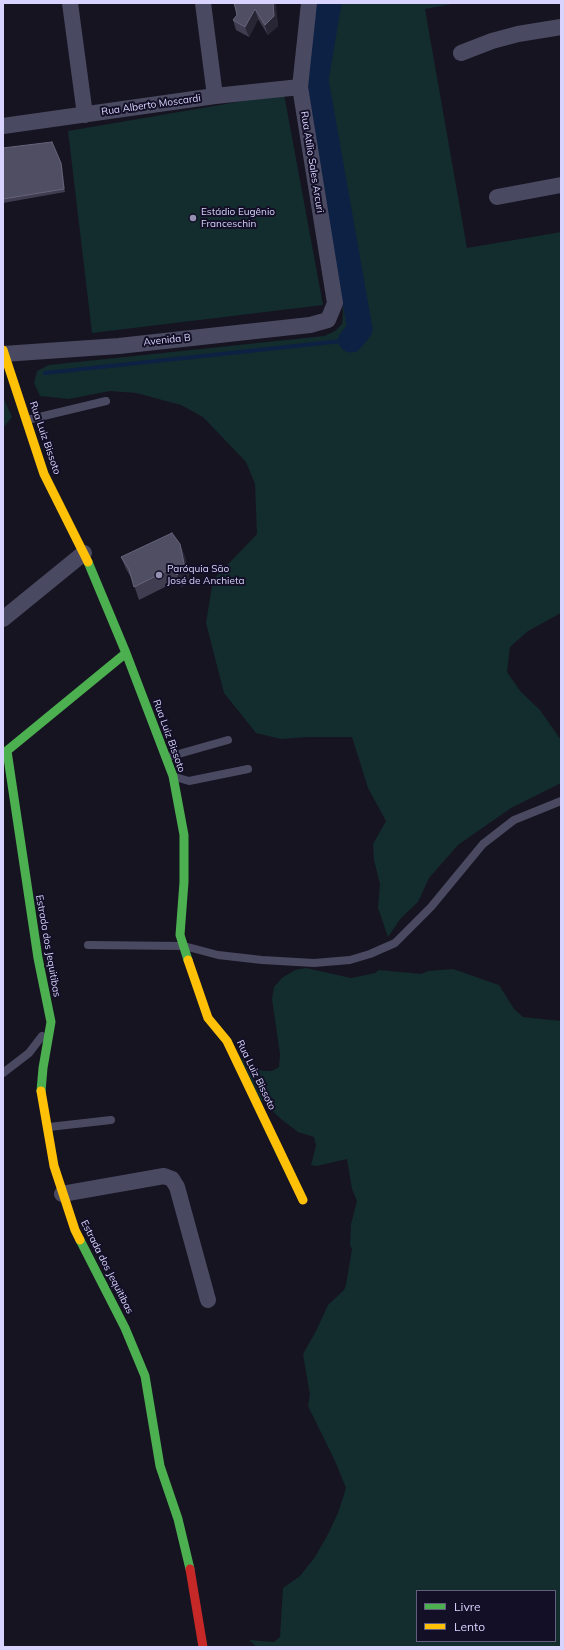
<!DOCTYPE html>
<meta charset="utf-8">
<style>
body{margin:0}
#map{position:relative;width:564px;height:1650px;overflow:hidden;background:#161421;font-family:Mulish,sans-serif}
canvas{display:block}
.frame{position:absolute;inset:0;border:4px solid #d9d4ff;pointer-events:none}
.legend{position:absolute;left:416px;top:1590px;width:140px;height:52px;box-sizing:border-box;background:#130f26;border:1px solid #625e7d;margin:0;padding:5px 7px;list-style:none;font-size:12px;color:#d9d4ff}
.legend li{display:flex;align-items:center;gap:8px;height:20px}
.legend b{width:20px;border:1px solid #625e7d}
</style>
<div id="map">
<canvas width="564" height="1650"></canvas>
<div class="frame"></div>
<ul class="legend">
<li><b style="height:5px;background:#4caf50"></b>Livre</li>
<li><b style="height:5px;background:#ffc107"></b>Lento</li>
</ul>
</div>
<script>
const g = document.querySelector('canvas').getContext('2d');
g.lineJoin = 'round';
function fill(path, color) {
  g.fillStyle = color;
  g.fill(path, 'evenodd');
}
function poly(rows) {
  const path = new Path2D();
  for (const r of rows) {
    path.moveTo(r[0], r[1]);
    for (let i = 2; i < r.length; i += 2) path.lineTo(r[i], r[i + 1]);
  }
  return path;
}
function trace(path, color, width, dash) {
  g.strokeStyle = color;
  g.lineWidth = width;
  g.lineCap = dash ? 'butt' : 'round';
  g.setLineDash(dash || []);
  g.stroke(path);
}
function drawText(font, color, halo, rows, align = 'center') {
  g.font = font + ' Mulish,sans-serif';
  g.lineWidth = 4;
  g.setLineDash([]);
  g.textBaseline = 'middle';
  g.strokeStyle = halo;
  g.fillStyle = color;
  for (const [text, x, y, turn = 0] of rows) {
    g.save();
    g.translate(x, y);
    g.rotate((+turn || 0) * Math.PI / 180);
    g.textAlign = isNaN(turn) ? turn : align;
    if (halo) g.strokeText(text, 0, 0);
    g.fillText(text, 0, 0);
    g.restore();
  }
}
const green = poly([
 [320,3,457,3,425,9,467,248,561,232,561,613,528,631,510,647,507,672,521,692,540,710,561,740,561,783,511,808,458,845,429,878,418,902,401,918,388,937,378,908,380,884,374,860,373,844,386,821,368,788,352,737,307,737,281,739,256,733,224,693,206,623,213,580,257,534,255,484,246,462,203,417,181,405,136,393,110,391,69,399,40,396,34,383,37,371,49,365,324,336,335,331,342,324,343,314,341,281,311,97,311,68],
 [284,94,323,305,92,333,68,131],
 [3,397,12,417,3,428],
 [306,968,351,978,375,973,379,970,421,974,428,971,453,969,499,985,514,1009,523,1017,561,1021,561,1647,257,1647,249,1640,274,1642,280,1637,283,1588,300,1576,315,1557,328,1534,338,1513,346,1488,335,1461,308,1406,310,1395,303,1354,316,1331,328,1305,344,1290,346,1285,352,1249,350,1245,351,1224,357,1201,352,1189,347,1159,317,1166,311,1165,316,1146,314,1137,298,1132,281,1119,245,1085,231,1053,263,1071,272,1071,279,1067,280,1054,272,999,274,987,282,978,295,970],
 [417,1591,555,1591,555,1641,417,1641]
]);
const stream = poly([
 [45,373,351,340]
]);
const river = poly([
 [329,3,316,80,360,329,351,340]
]);
const lane = poly([
 [27,420,106,401],
 [168,757,228,740],
 [175,777,189,781,248,769],
 [88,945,184,946,218,955,262,960,314,963,350,960,370,954,395,943,431,907,483,844,514,820,561,801],
 [3,1073,29,1053,42,1036],
 [49,1127,111,1120]
]);
const street = poly([
 [70,3,85,115],
 [203,3,215,96],
 [461,53,492,41,518,34,561,27],
 [3,126,215,96,300,87],
 [497,197,561,185],
 [3,354,119,346,310,325,328,320,335,303,300,87,309,3],
 [3,619,84,553],
 [62,1194,164,1176,172,1179,177,1187,208,1300]
]);
const fast = poly([
 [88,562,126,653,173,776,184,835,184,882,180,935,188,960],
 [7,751,38,958,51,1022,43,1068,41,1091],
 [3,754,126,653],
 [80,1240,125,1328,145,1376,160,1466,178,1519,190,1569]
]);
const slow = poly([
 [3,350,44,474,88,562],
 [188,960,208,1018,227,1041,303,1200],
 [41,1091,54,1166,75,1230,80,1240]
]);
const jam = poly([
 [190,1569,203,1647]
]);
const wall = poly([
 [233,3,275,3,278,26,268,35,258,19,249,37,236,30,233,20,237,15,236,10],
 [3,148,61,163,62,166,65,192,3,203],
 [180,544,185,557,190,581,182,587,177,581,139,600,132,579,126,569,121,557]
]);
const shadedWall = poly([
 [273,3,275,3,276,4,278,26,268,35,265,25],
 [255,9,258,19,249,37,245,27],
 [61,163,62,166,65,192,64,189],
 [180,544,185,557,190,581,182,587,177,575]
]);
const building = poly([
 [234,3,273,3,274,16,265,25,255,9,245,27,233,20,237,15,235,6,234,3],
 [52,142,61,163,64,189,3,199,3,148,52,142],
 [172,533,180,544,185,568,177,575,172,568,134,587,129,569,121,557,172,533]
]);
const markers = [
 [193,218,4,"#9591b1"],
 [159,575,4,"#9591b1"]
];
const streetNames = [
 ["Rua Alberto Moscardi",151,105,-8],
 ["Rua Atílio Sales Arcuri",312,162,81],
 ["Avenida B",167,340,-6],
 ["Rua Luiz Bissoto",45,438,71],
 ["Rua Luiz Bissoto",169,736,70],
 ["Estrada dos Jequitibas",48,946,80],
 ["Rua Luiz Bissoto",256,1075,64],
 ["Estrada dos Jequitibas",107,1267,63]
];
const poiNames = [
 ["Estádio Eugênio",201,212],
 ["Franceschin",201,224],
 ["Paróquia São",167,569],
 ["José de Anchieta",167,581]
];
fill(green, '#132c2d');
trace(stream, '#0d2144', 4);
trace(river, '#0d2144', 25);
trace(lane, '#4a4962', 8);
trace(street, '#4a4962', 16);
trace(fast, '#4caf50', 9);
trace(slow, '#ffc107', 9);
trace(jam, '#c62828', 9);
fill(wall, '#403d50');
fill(shadedWall, '#282635');
fill(building, '#504e63');
trace(building, '#66637b', 1);
for (const [x, y, r, color] of markers) {
  const dot = new Path2D();
  dot.arc(x, y, r, 0, 2 * Math.PI);
  g.fillStyle = color;
  g.fill(dot);
  trace(dot, '#130f26', 1.5);
}
drawText('10px', '#d9d4ff', '#130f26', streetNames);
drawText('10px', '#d9d4ff', '#130f26', poiNames, 'left');
</script>
